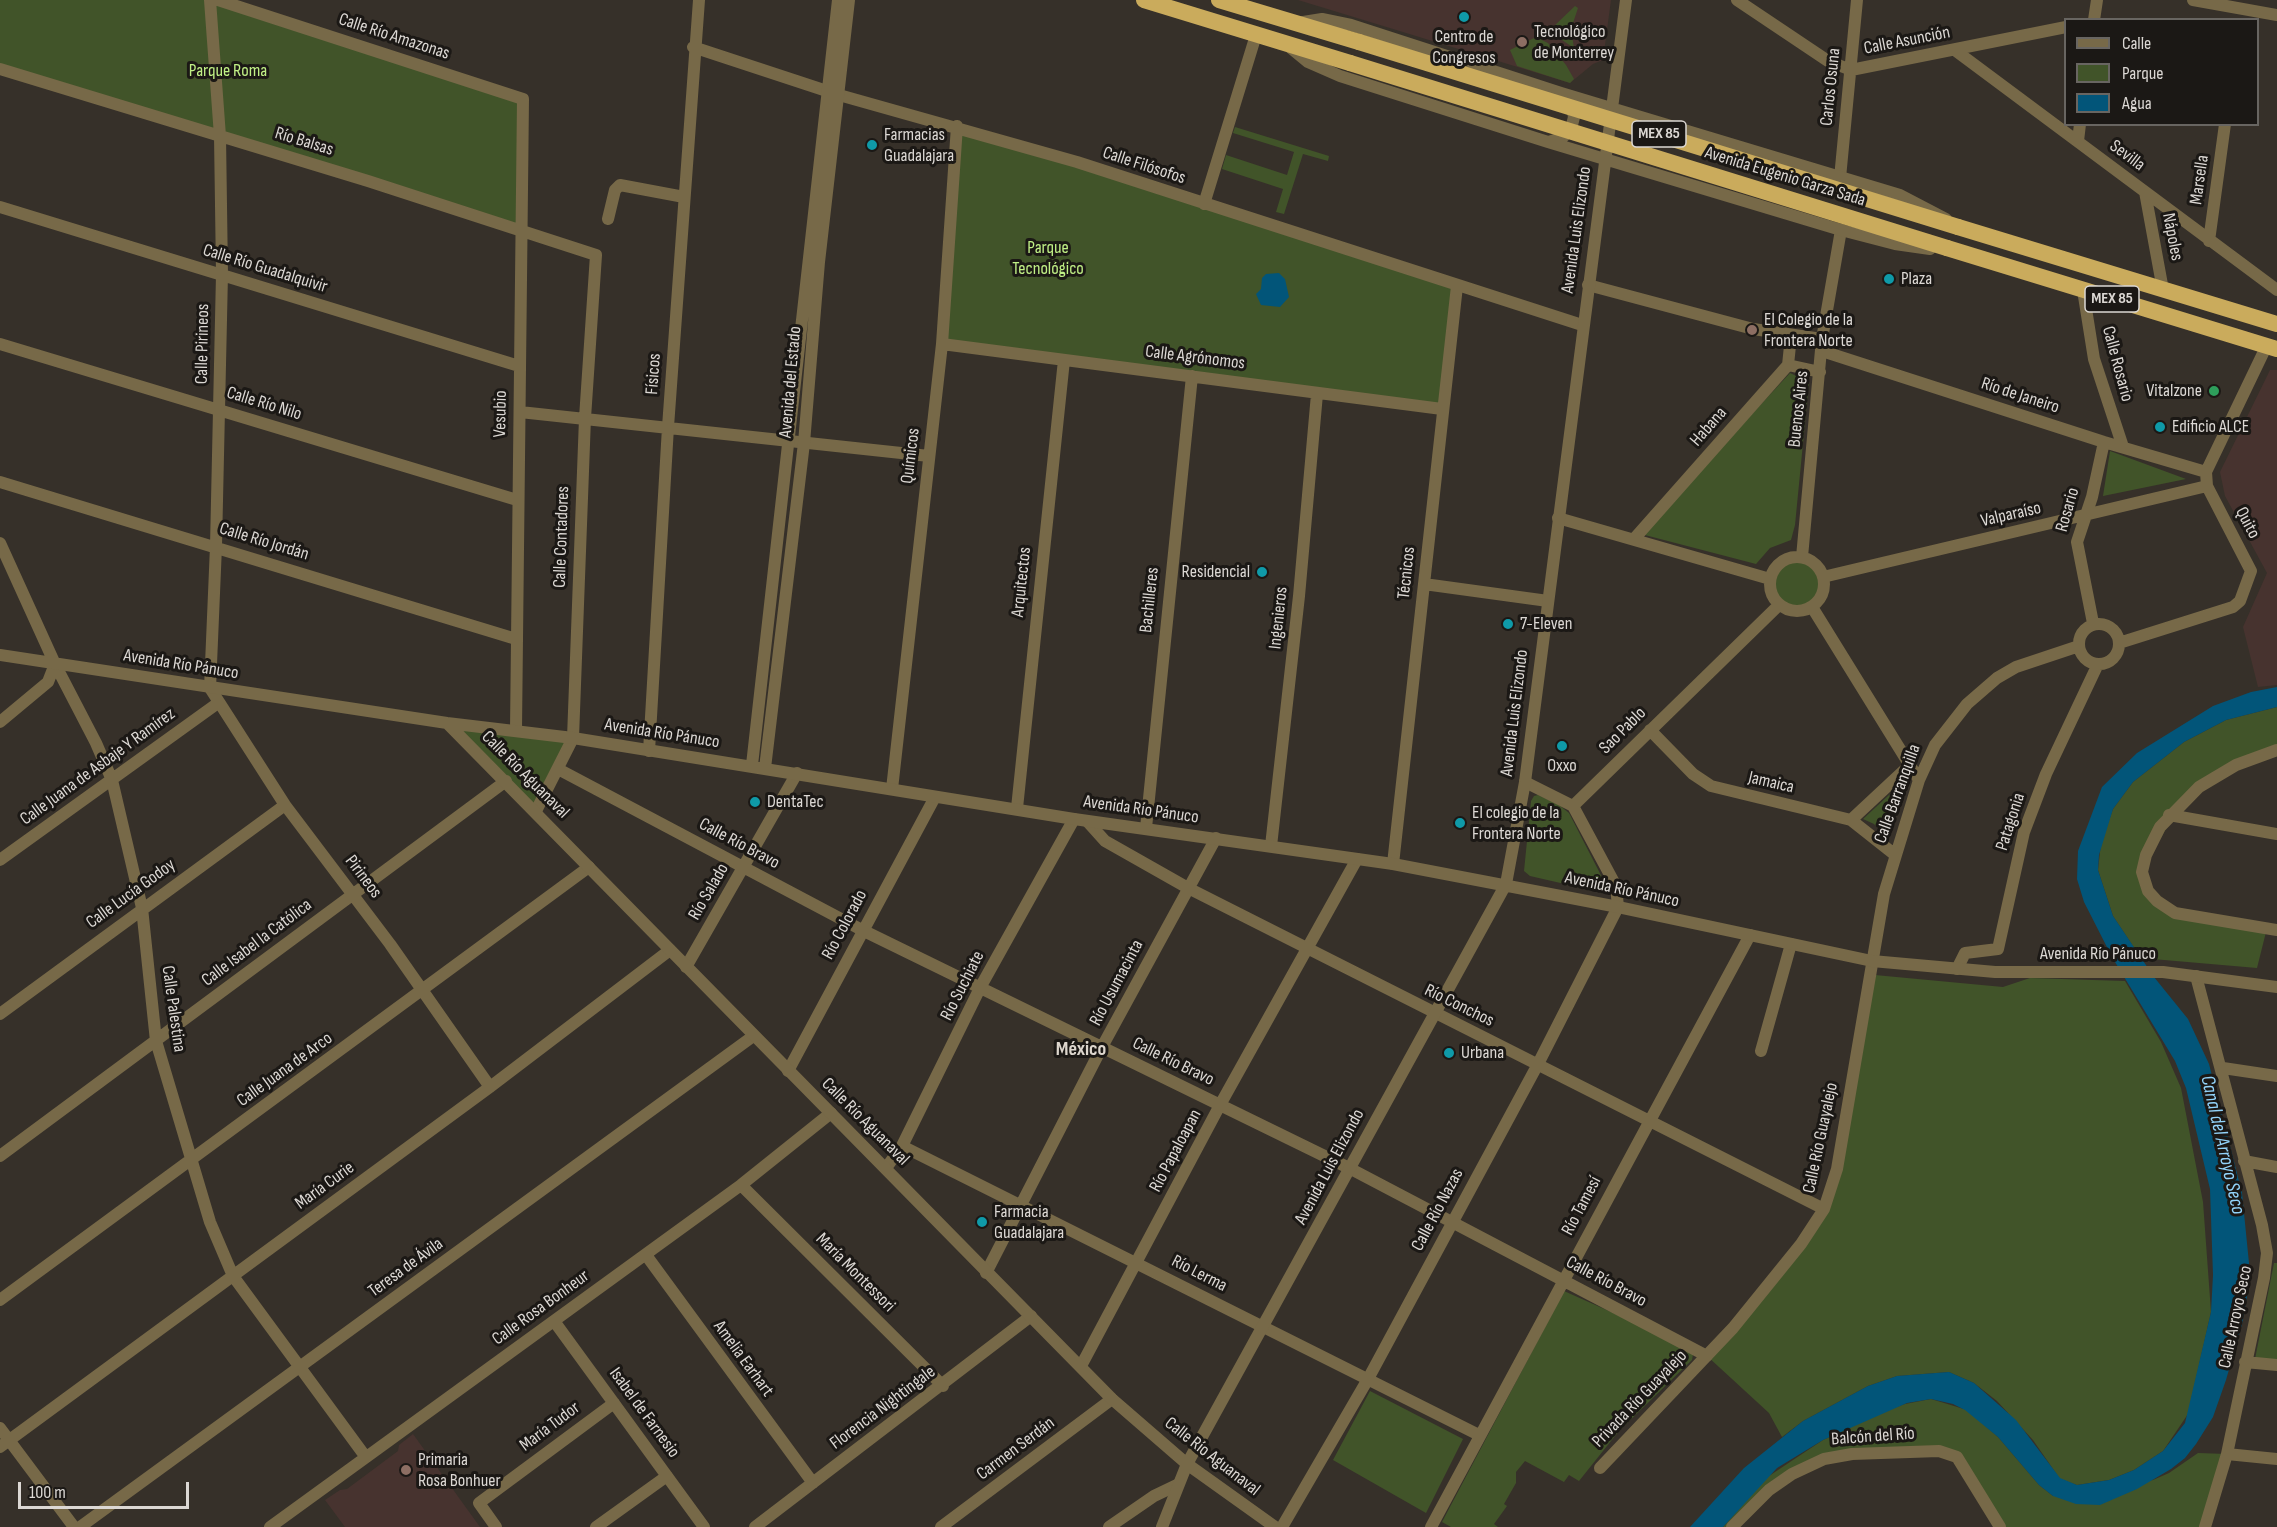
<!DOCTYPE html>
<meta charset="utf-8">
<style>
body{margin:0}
#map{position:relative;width:2277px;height:1527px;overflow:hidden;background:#363029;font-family:"Sofia Sans Condensed",sans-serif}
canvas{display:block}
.legend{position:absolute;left:2064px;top:18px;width:195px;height:108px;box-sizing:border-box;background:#1b1815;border:2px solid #686561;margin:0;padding:8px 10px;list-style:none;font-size:18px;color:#dcd8d4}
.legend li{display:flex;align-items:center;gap:12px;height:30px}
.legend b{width:30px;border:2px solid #686561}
.scale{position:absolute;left:18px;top:1482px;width:171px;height:27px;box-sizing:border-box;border:3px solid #dcd8d4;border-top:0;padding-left:8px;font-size:18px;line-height:21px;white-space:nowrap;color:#dcd8d4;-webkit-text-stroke:4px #1b1815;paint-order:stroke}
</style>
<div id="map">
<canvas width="2277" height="1527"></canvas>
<ul class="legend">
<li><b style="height:8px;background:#776948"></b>Calle</li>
<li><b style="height:16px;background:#415429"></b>Parque</li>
<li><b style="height:16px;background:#025579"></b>Agua</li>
</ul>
<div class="scale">100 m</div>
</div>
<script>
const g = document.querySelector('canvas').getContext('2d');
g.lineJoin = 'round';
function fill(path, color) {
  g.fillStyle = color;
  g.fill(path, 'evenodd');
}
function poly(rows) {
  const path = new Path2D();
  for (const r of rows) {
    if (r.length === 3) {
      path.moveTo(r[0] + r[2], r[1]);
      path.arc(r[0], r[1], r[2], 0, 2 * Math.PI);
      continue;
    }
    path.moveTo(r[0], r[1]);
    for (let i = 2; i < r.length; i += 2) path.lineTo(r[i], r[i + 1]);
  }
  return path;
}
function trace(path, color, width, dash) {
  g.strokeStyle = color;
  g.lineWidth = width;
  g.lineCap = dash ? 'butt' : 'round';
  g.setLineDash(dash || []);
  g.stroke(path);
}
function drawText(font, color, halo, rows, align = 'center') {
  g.font = font + ' "Sofia Sans Condensed",sans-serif';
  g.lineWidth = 6;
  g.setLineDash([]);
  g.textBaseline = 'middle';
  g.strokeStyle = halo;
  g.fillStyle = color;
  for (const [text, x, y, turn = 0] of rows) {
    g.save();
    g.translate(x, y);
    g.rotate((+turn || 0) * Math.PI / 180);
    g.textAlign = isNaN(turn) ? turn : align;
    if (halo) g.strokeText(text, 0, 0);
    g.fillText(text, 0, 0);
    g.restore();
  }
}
const education = poly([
 [1298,0,1611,0,1603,60,1593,64,1570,83],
 [2270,370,2277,370,2277,685,2258,687,2243,627,2267,573,2225,496,2220,472],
 [413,1434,480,1527,345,1527,325,1500,340,1490,347,1489,398,1451,399,1445]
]);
const green = poly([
 [0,0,218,0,523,99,520,230,0,69],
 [1575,6,1578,8,1571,29,1574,48,1553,34,1551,29],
 [1536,37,1548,43,1566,65,1574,79,1570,83,1517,66,1510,50],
 [957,126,1457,288,1442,407,942,344],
 [1235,127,1329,156,1328,161,1303,154,1284,214,1276,212,1283,189,1222,169,1226,155,1287,175,1294,152,1233,133],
 [1790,373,1809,382,1795,525,1791,540,1770,548,1756,564,1641,534],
 [2110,451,2186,479,2103,496],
 [1797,584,27],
 [2277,707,2277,750,2253,757,2178,807,2142,872,2166,908,2267,928,2257,968,2141,958,2113,916,2098,870,2101,843,2113,809,2133,782,2184,742,2226,720],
 [447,723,573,738,536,811],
 [1902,783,1904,786,1888,838,1874,824,1863,819],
 [1538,795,1559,805,1569,813,1608,889,1604,893,1530,876,1524,871,1531,801,1534,796],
 [1875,975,2003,987,2030,978,2125,981,2161,1042,2181,1088,2203,1202,2211,1312,2188,1414,2163,1451,2134,1470,2109,1480,2077,1485,2060,1479,2033,1440,1997,1401,1974,1383,1949,1372,1897,1376,1868,1386,1803,1421,1782,1437,1769,1413,1707,1356,1824,1209],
 [2274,1263,2277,1263,2277,1361,2255,1359],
 [1564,1291,1629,1320,1693,1354,1692,1360,1619,1431,1579,1481,1569,1475,1564,1482,1525,1461,1516,1472,1516,1483,1504,1504,1507,1506,1494,1524,1498,1527,1451,1527,1442,1522],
 [1370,1391,1463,1439,1426,1513,1333,1460],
 [1931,1399,1967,1410,1998,1437,2039,1485,2053,1496,2153,1480,2169,1473,2198,1453,2227,1454,2205,1527,2000,1527,1958,1457,1852,1454,1792,1474,1732,1527,1723,1527,1766,1478,1823,1440,1882,1412,1905,1404]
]);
const water = poly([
 [1279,273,1285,279,1289,297,1280,307,1261,305,1256,294,1261,289,1262,278,1266,274],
 [2277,687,2277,707,2226,720,2184,742,2133,782,2113,809,2099,855,2098,870,2113,916,2154,977,2188,1019,2209,1064,2242,1193,2249,1263,2248,1291,2242,1324,2226,1380,2213,1417,2196,1444,2185,1458,2171,1469,2137,1489,2100,1505,2076,1504,2053,1496,2039,1485,1998,1437,1965,1410,1953,1404,1931,1399,1907,1403,1823,1440,1777,1468,1723,1527,1690,1527,1744,1468,1803,1421,1868,1386,1897,1376,1949,1372,1974,1383,2016,1420,2060,1478,2077,1485,2109,1480,2134,1470,2163,1451,2185,1423,2211,1312,2213,1275,2210,1189,2186,1088,2175,1061,2112,957,2084,902,2077,879,2078,851,2102,787,2137,753,2213,706,2251,692]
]);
const minor = poly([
 [210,0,220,136,222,274,216,546,210,688,285,805,390,944,490,1087],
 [218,0,523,99,516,730],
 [1737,0,1828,61,1851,70,2066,27],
 [2193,0,2277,15],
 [2094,20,2097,0],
 [693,47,839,95,1077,162,1582,325],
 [1956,51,2277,290],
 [0,69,368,181,596,255,585,418,573,738,536,811],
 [2078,141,2080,124],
 [1840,178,1857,0],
 [2145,192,2163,290],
 [1204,204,1256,35],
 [0,207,519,366],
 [608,219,615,190,620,185,684,197],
 [2209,241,2225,124],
 [1588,285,1753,329,1822,339],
 [2083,290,2094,359,2123,447],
 [0,344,517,500],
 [942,344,1442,409],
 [1822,351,2104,442,2206,472],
 [1788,365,1791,336],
 [520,412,929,456],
 [0,482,516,639],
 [1558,518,1770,579],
 [1634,539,1788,365,1820,372],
 [1802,557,1822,339,1841,230],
 [1797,584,27],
 [1823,577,2207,486],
 [1424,584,1548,601],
 [1812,607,1919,780],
 [2093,623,2077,542,2092,497,2104,442],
 [2099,644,20],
 [2119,643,2233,607,2240,601,2251,571,2207,486,2206,472,2267,345],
 [55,664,96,743,112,780,142,908,156,1041,210,1222,233,1276,365,1456],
 [0,722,48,682,55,664],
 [1650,730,1693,774,1711,786,1851,820,1894,854],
 [2277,750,2236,765,2199,787,2160,827,2146,855,2142,872,2148,891,2157,901,2175,913,2277,930],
 [649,751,668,427,699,0],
 [558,769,862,930,1349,1168,1707,1356],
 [1525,782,1573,806],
 [892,789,942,344,957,126],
 [1573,806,1779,605],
 [1017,808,1064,360],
 [2169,815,2277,834],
 [1851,820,1910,765],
 [1087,821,1105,841,1188,888,1824,1209],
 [1146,828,1192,376],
 [1271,846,1299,596,1317,394],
 [0,860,218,703],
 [1393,864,1457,286],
 [686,967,797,773],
 [1957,969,1965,953,1998,949,2024,832,2046,774,2098,664],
 [2196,976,2262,1225,2267,1253,2264,1278,2227,1454,2205,1527],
 [0,1014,285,805],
 [1761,1051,1791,944],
 [2223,1068,2277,1076],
 [788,1071,935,797],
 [902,1146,1479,1435],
 [0,1156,506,781],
 [2244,1161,2277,1167],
 [886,1168,902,1146,981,986,1074,819],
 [741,1185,943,1386],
 [646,1255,813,1483],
 [986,1273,1102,1047,1216,838],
 [0,1300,589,867],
 [554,1321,704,1527],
 [2245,1362,2277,1365],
 [1081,1366,1220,1105,1357,859],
 [0,1428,74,1527],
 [0,1447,490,1087,670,950],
 [2227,1454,2277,1459],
 [1600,1468,1733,1328,1801,1244,1824,1209,1837,1169,1884,894,1919,780,1935,745,1967,704,1997,678,2016,667,2079,646],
 [80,1527,752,1037],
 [270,1527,741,1185,831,1113],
 [496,1527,479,1503,614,1403],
 [596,1527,667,1476],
 [755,1527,1031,1316],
 [941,1527,1112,1399],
 [1109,1527,1154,1496,1177,1485],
 [1282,1527,1368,1379,1538,1064,1618,907,1616,886,1573,806],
 [1431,1527,1750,935],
 [1732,1527,1769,1490,1792,1474,1824,1459,1852,1454,1939,1451,1957,1457,2000,1527]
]);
const tertiary = poly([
 [1297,23,1322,19,1351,25,1561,93,1900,195,1946,219],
 [1291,48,1308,62,1340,76,1548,142,1841,230,1895,244,1930,249],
 [1548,142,1562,138,1571,129,1574,117,1571,102],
 [0,543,55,664],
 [0,655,447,723,573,738,1074,819,1393,864,1618,907,1872,961,1995,972,2163,972,2277,987],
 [447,723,1112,1399,1187,1464,1275,1527],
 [752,765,838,0],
 [765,768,804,443,819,262,849,0],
 [1162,1527,1187,1464,1506,884,1525,782,1626,0]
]);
const trunk = poly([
 [1144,0,1350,63],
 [1219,0,1359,42],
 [1958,227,2277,324],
 [1947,248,2277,349]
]);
const trunkBridge = poly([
 [1359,42,1958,227],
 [1350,63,1947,248]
]);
const markers = [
 [1464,17,6,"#0f9aa8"],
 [1522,42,6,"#8d6e63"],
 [872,145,6,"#0f9aa8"],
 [1889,279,6,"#0f9aa8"],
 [1752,330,6,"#8d6e63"],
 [2214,391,6,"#2e9e5b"],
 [2160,427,6,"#0f9aa8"],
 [1262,572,6,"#0f9aa8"],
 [1508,624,6,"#0f9aa8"],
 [1562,746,6,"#0f9aa8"],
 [755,802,6,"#0f9aa8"],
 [1460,823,6,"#0f9aa8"],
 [1449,1053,6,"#0f9aa8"],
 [982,1222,6,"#0f9aa8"],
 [406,1470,6,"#8d6e63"]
];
const shields = [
 [1659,134,54],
 [2112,299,54]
];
const shieldNames = [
 ["MEX 85",1659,134],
 ["MEX 85",2112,299]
];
const poiNames = [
 ["Tecnológico",1534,32],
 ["de Monterrey",1534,53],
 ["Centro de",1464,37,"center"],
 ["Congresos",1464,58,"center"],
 ["Farmacias",884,135],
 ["Guadalajara",884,156],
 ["Plaza",1901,279],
 ["El Colegio de la",1764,320],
 ["Frontera Norte",1764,341],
 ["Vitalzone",2202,391,"right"],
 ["Edificio ALCE",2172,427],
 ["Residencial",1250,572,"right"],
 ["7-Eleven",1520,624],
 ["Oxxo",1562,766,"center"],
 ["DentaTec",767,802],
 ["El colegio de la",1472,813],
 ["Frontera Norte",1472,834],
 ["Urbana",1461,1053],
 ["Farmacia",994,1212],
 ["Guadalajara",994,1233],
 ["Primaria",418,1460],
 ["Rosa Bonhuer",418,1481]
];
const streetNames = [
 ["Calle Río Amazonas",394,37,18],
 ["Calle Asunción",1907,41,-11],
 ["Carlos Osuna",1831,87,-84],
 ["Río Balsas",304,142,17],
 ["Sevilla",2127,156,37],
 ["Calle Filósofos",1144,166,18],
 ["Avenida Eugenio Garza Sada",1785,177,17],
 ["Marsella",2200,180,-82],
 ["Avenida Luis Elizondo",1577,230,-82],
 ["Nápoles",2172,237,79],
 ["Calle Río Guadalquivir",265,269,17],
 ["Calle Pirineos",203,344,-89],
 ["Calle Agrónomos",1195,358,7],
 ["Calle Rosario",2117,364,75],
 ["Físicos",654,374,-86],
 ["Avenida del Estado",791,382,-85],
 ["Río de Janeiro",2020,396,18],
 ["Calle Río Nilo",264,404,17],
 ["Buenos Aires",1799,409,-84],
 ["Vesubio",501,414,-89],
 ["Habana",1709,427,-49],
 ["Químicos",911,456,-83],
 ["Rosario",2068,510,-74],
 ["Valparaíso",2011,515,-13],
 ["Quito",2247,523,62],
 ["Calle Contadores",562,537,-88],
 ["Calle Río Jordán",264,542,17],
 ["Técnicos",1407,573,-84],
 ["Arquitectos",1022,582,-84],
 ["Bachilleres",1150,600,-84],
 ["Ingenieros",1279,618,-84],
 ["Avenida Río Pánuco",181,665,9],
 ["Avenida Luis Elizondo",1515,713,-83],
 ["Sao Pablo",1623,731,-45],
 ["Avenida Río Pánuco",662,734,9],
 ["Calle Juana de Asbaje Y Ramírez",98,767,-36],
 ["Calle Río Aguanaval",525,775,45],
 ["Jamaica",1771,783,13],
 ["Calle Barranquilla",1898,794,-70],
 ["Avenida Río Pánuco",1141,810,8],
 ["Patagonia",2011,822,-72],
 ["Calle Río Bravo",739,844,28],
 ["Pirineos",363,877,53],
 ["Avenida Río Pánuco",1622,890,12],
 ["Río Salado",709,892,-60],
 ["Calle Lucía Godoy",131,894,-36],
 ["Río Colorado",845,925,-62],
 ["Calle Isabel la Católica",257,943,-37],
 ["Avenida Río Pánuco",2098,954],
 ["Río Usumacinta",1117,983,-62],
 ["Río Suchiate",963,986,-63],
 ["Río Conchos",1459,1006,26],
 ["Calle Palestina",173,1009,82],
 ["Calle Río Bravo",1173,1062,26],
 ["Calle Juana de Arco",285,1070,-36],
 ["Calle Río Aguanaval",865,1122,45],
 ["Calle Río Guayalejo",1821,1138,-78],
 ["Río Papaloapan",1176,1151,-62],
 ["Avenida Luis Elizondo",1330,1167,-62],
 ["María Curie",325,1186,-36],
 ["Río Tamesí",1582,1206,-62],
 ["Calle Río Nazas",1438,1210,-62],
 ["Teresa de Ávila",406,1268,-36],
 ["María Montessori",855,1273,45],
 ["Río Lerma",1199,1274,27],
 ["Calle Río Bravo",1606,1282,28],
 ["Calle Rosa Bonheur",541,1308,-36],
 ["Calle Arroyo Seco",2236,1317,-78],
 ["Amelia Earhart",743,1359,54],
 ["Privada Río Guayalejo",1640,1399,-46],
 ["Florencia Nightingale",883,1408,-37],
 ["Isabel de Farnesio",644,1413,54],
 ["María Tudor",550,1427,-37],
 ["Balcón del Río",1873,1437,-4],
 ["Carmen Serdán",1016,1449,-37],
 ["Calle Río Aguanaval",1212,1457,38]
];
const parkNames = [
 ["Parque Roma",228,71],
 ["Parque",1048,248],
 ["Tecnológico",1048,269]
];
const neighbourhoodNames = [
 ["México",1081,1050]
];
const waterNames = [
 ["Canal del Arroyo Seco",2222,1145,77]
];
fill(education, '#47332f');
fill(green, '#415429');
fill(water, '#025579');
trace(minor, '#776948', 12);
trace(tertiary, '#776948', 12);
trace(trunk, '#caab5c', 16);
trace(trunkBridge, '#caab5c', 16);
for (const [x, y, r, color] of markers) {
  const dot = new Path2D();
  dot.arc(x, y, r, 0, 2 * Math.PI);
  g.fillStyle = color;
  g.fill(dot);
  trace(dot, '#1b1815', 2);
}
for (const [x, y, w] of shields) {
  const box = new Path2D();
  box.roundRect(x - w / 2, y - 13, w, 26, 4.5);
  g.fillStyle = '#1b1815';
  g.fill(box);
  trace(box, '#dcd8d4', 1.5);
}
drawText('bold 16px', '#dcd8d4', null, shieldNames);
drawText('18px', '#dcd8d4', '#1b1815', poiNames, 'left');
drawText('18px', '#dcd8d4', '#1b1815', streetNames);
drawText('18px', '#c0f086', '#1b1815', parkNames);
drawText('bold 20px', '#ddd6cd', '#1b1815', neighbourhoodNames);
drawText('italic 20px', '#92d3fa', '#1b1815', waterNames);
</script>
